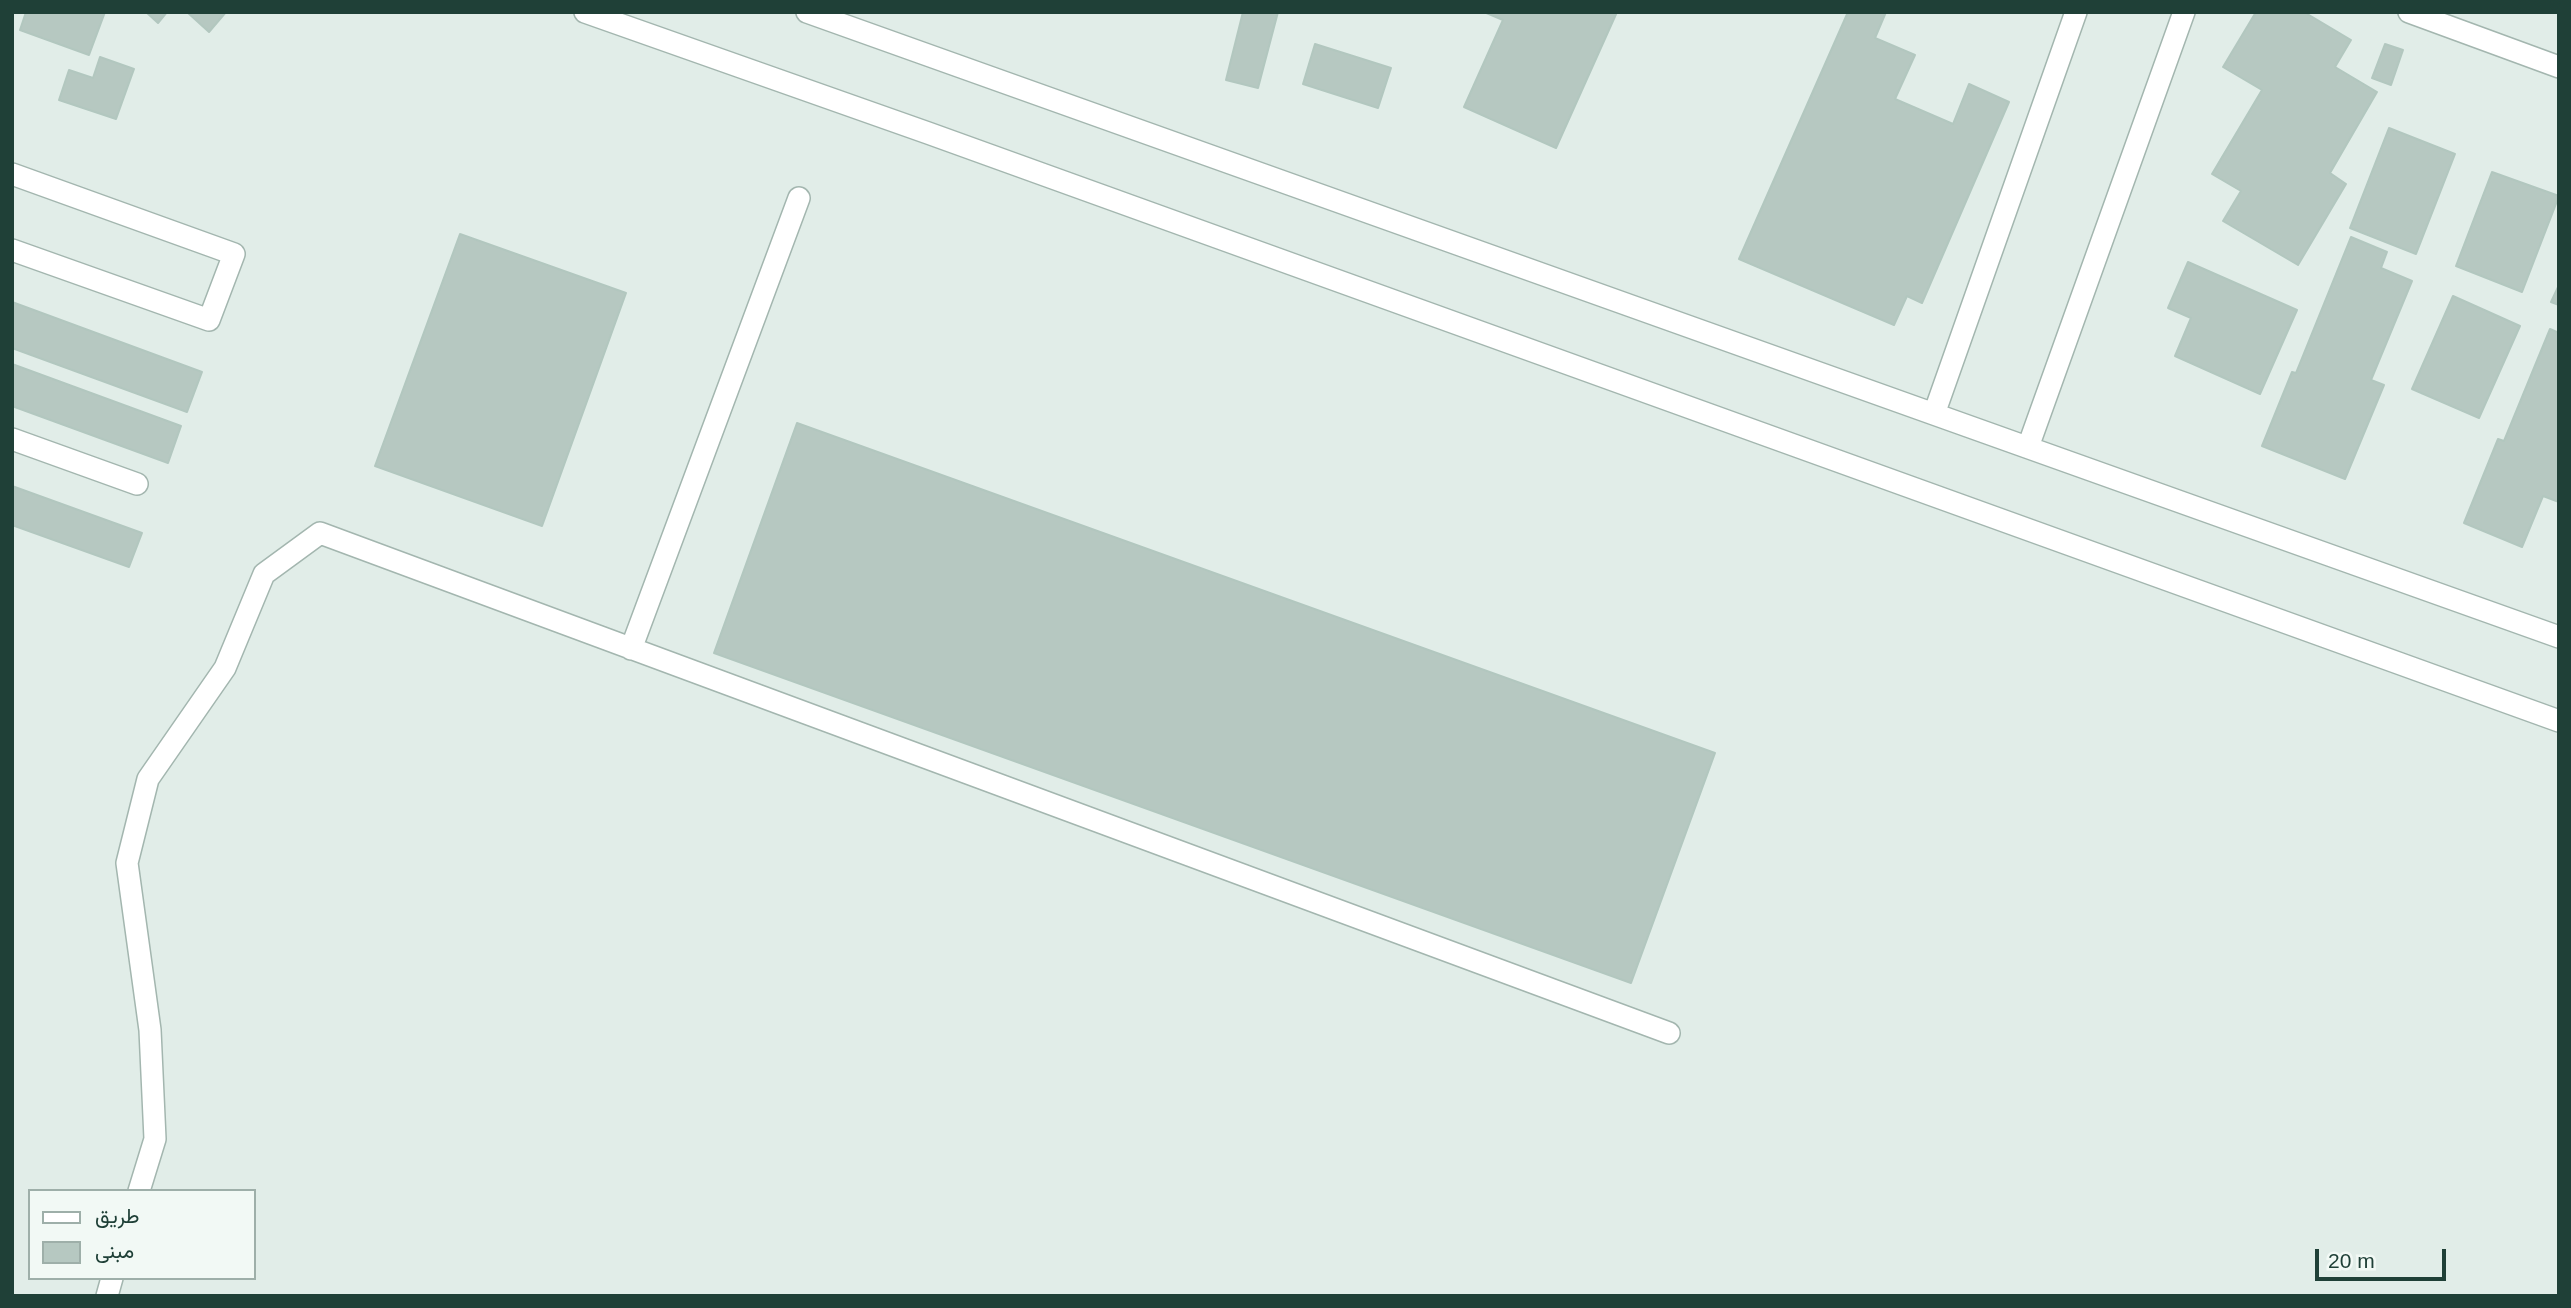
<!DOCTYPE html>
<meta charset="utf-8">
<style>
body{margin:0}
#map{position:relative;width:2571px;height:1308px;overflow:hidden;background:#e1ede8;font-family:Helvetica,Vazirmatn,sans-serif}
canvas{display:block}
.frame{position:absolute;inset:0;border:14px solid #1f4037;pointer-events:none}
.legend{position:absolute;left:28px;top:1189px;width:228px;height:91px;box-sizing:border-box;background:#f2f9f5;border:2px solid #9eafa9;margin:0;padding:9px 12px;list-style:none;font-size:21px;color:#1f4037}
.legend li{display:flex;align-items:center;gap:14px;height:35px}
.legend b{width:35px;border:2px solid #9eafa9}
.scale{position:absolute;left:2315px;top:1249px;width:131px;height:32px;box-sizing:border-box;border:4px solid #1f4037;border-top:0;padding-left:9px;font-size:21px;line-height:24px;white-space:nowrap;color:#1f4037;-webkit-text-stroke:5px #f2f9f5;paint-order:stroke}
</style>
<div id="map">
<canvas width="2571" height="1308"></canvas>
<div class="frame"></div>
<ul class="legend">
<li><b style="height:9px;background:#fff"></b>طريق</li>
<li><b style="height:19px;background:#b6c8c1"></b>مبنى</li>
</ul>
<div class="scale">20 m</div>
</div>
<script>
const g = document.querySelector('canvas').getContext('2d');
g.lineJoin = 'round';
function fill(path, color) {
  g.fillStyle = color;
  g.fill(path, 'evenodd');
}
function poly(rows) {
  const path = new Path2D();
  for (const r of rows) {
    path.moveTo(r[0], r[1]);
    for (let i = 2; i < r.length; i += 2) path.lineTo(r[i], r[i + 1]);
  }
  return path;
}
function trace(path, color, width, dash) {
  g.strokeStyle = color;
  g.lineWidth = width;
  g.lineCap = dash ? 'butt' : 'round';
  g.setLineDash(dash || []);
  g.stroke(path);
}
const building = poly([
 [26,12,105,12,89,55,20,30,26,12],
 [146,12,167,12,158,23,146,12],
 [187,12,226,12,209,32,187,12],
 [1243,12,1278,12,1258,88,1226,80,1243,12],
 [1484,12,1617,12,1556,148,1464,107,1503,20,1484,12],
 [1848,12,1886,12,1875,38,1915,55,1895,99,1953,124,1969,84,2009,102,1922,303,1907,296,1894,325,1739,259,1848,12],
 [2256,12,2304,12,2351,40,2335,67,2377,92,2330,173,2346,184,2298,265,2223,221,2241,191,2212,174,2262,90,2223,67,2256,12],
 [1315,44,1391,68,1378,108,1303,84,1315,44],
 [2385,44,2403,50,2391,85,2372,78,2385,44],
 [100,57,134,69,116,119,59,100,69,70,93,78,100,57],
 [2389,128,2455,154,2416,254,2350,228,2389,128],
 [2492,172,2559,196,2522,292,2456,266,2492,172],
 [460,234,626,293,542,526,375,466,460,234],
 [2351,237,2387,252,2381,268,2412,281,2371,380,2384,385,2345,479,2262,446,2292,372,2296,373,2351,237],
 [2188,262,2297,310,2260,394,2175,356,2191,318,2168,308,2188,262],
 [2559,285,2559,305,2551,302,2559,285],
 [2453,296,2520,326,2479,418,2412,389,2453,296],
 [12,302,202,372,187,412,12,348,12,302],
 [2550,329,2559,333,2559,502,2543,496,2522,547,2464,523,2498,439,2504,441,2550,329],
 [12,364,181,426,168,463,12,406,12,364],
 [797,423,1715,753,1631,983,714,653,797,423],
 [12,486,142,533,129,567,12,525,12,486]
]);
const minor = poly([
 [585,12,928,133,2559,721],
 [807,12,2559,637],
 [2409,12,2559,67],
 [12,174,234,254,209,320,12,250],
 [1934,414,2076,12],
 [12,439,137,484],
 [2028,447,2184,12],
 [631,649,799,198],
 [139,1191,155,1139,150,1030,127,863,148,779,225,668,264,574,320,533,1669,1033],
 [107,1296,112,1278]
]);
fill(building, '#b6c8c1');
trace(building, '#b2c7bf', 2);
trace(minor, '#a3b6af', 24);
trace(minor, '#fff', 21);
</script>
